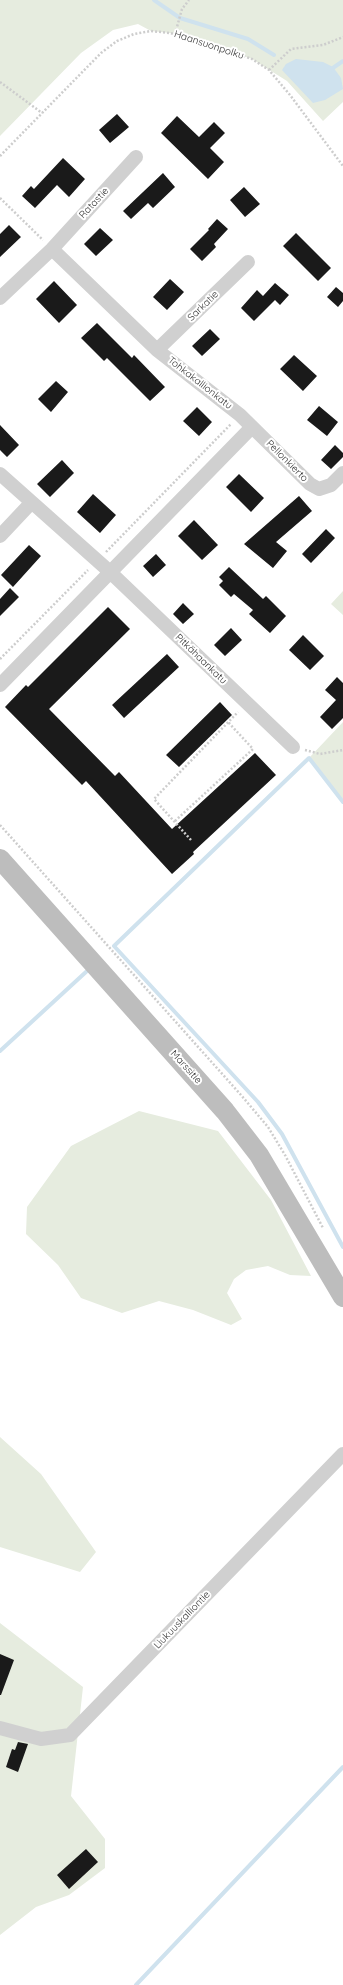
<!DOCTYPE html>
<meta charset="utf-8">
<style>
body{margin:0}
canvas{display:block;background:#fff}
</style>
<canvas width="343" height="1985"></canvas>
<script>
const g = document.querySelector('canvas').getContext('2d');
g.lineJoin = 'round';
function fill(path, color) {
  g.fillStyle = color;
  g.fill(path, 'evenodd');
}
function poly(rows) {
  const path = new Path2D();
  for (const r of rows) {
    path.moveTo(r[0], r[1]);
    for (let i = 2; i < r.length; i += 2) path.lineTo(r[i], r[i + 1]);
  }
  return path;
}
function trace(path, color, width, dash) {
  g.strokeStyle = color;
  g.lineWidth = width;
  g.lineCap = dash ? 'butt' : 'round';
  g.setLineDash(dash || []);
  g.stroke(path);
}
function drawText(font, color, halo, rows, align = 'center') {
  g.font = font + ' Quicksand,sans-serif';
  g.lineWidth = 4;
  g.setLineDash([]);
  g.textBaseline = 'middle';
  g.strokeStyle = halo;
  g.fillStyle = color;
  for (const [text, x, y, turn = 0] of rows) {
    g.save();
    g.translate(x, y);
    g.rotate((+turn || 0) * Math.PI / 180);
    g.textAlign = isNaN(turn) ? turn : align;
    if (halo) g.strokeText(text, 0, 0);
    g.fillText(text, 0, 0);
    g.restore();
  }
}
const green = poly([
 [0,0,343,0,343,102,323,121,287,81,252,59,200,41,170,33,151,31,138,24,113,30,81,53,0,136],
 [343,591,343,615,331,604],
 [343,722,343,802,309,758],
 [139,1111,218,1131,271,1200,311,1276,290,1275,268,1266,246,1270,234,1279,227,1293,242,1319,231,1325,193,1310,159,1301,122,1313,81,1298,58,1265,26,1234,27,1207,71,1146],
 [0,1437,41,1474,96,1552,80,1572,0,1547],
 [0,1623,83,1687,71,1796,105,1839,105,1868,69,1895,36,1907,0,1935]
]);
const water = poly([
 [296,59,323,62,333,67,341,78,343,89,325,100,313,103,282,70,286,64]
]);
const stream = poly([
 [154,0,180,18,248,39,274,55],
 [330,70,343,61],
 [343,802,309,758,114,946,258,1102,282,1134,343,1247],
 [0,1051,87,971],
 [136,1985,343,1767]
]);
const building = poly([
 [117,114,129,127,110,143,99,130],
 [177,116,199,137,214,122,225,133,210,148,224,162,208,179,161,133],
 [63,158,85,179,69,197,57,185,35,208,22,196,31,186,34,189],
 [163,173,175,187,153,208,148,203,131,219,123,211],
 [244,187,260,204,245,217,230,200],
 [217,219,228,229,214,244,216,247,202,261,190,249,209,230,208,229],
 [9,225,21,237,0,257,0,234],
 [100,228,113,240,96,256,84,244],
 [296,233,331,268,318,281,283,246],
 [170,279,184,292,167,310,153,297],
 [54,281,77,305,59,323,36,299],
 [275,283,289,295,280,305,275,300,254,321,241,308,257,290,263,296],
 [336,287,343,293,343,301,338,307,327,297],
 [97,323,132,358,134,355,165,387,150,401,107,358,104,361,81,338],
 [210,329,220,339,202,356,192,346],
 [294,355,317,376,303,391,280,369],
 [56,381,68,392,51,412,38,399],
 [319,406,338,422,327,436,307,420],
 [197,407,212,422,199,436,183,421],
 [0,425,19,445,7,457,0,450],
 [335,445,343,453,343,457,331,469,321,460],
 [62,460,74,473,50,497,37,484],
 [239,474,264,498,251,512,226,487],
 [93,494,116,515,100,533,77,512],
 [299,496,312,511,276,542,287,551,273,568,244,544],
 [194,520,218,545,202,560,178,536],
 [326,529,335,538,311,563,302,554],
 [29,545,41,556,13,587,1,575],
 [156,554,166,565,153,577,143,566],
 [229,567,263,599,266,596,286,616,270,633,249,614,253,610,234,594,231,597,219,585,223,581,219,577],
 [10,588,19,597,0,616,0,599],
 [183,603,194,614,183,624,173,614],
 [108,607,130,629,49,709,115,776,119,772,172,829,255,753,276,775,193,852,194,854,172,874,86,781,82,785,5,707,26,685,28,687],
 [231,628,242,640,225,656,214,645],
 [303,635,324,656,310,670,289,650],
 [167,654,179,667,124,718,112,705],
 [337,677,343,683,343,718,332,729,320,717,336,700,325,690],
 [220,702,232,715,179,767,166,755],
 [0,1654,14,1660,1,1695,0,1695],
 [18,1742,28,1744,18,1772,6,1767,12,1749,15,1750],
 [86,1849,98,1862,69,1889,57,1875]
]);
const path = poly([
 [175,34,182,9,189,0],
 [269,70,291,49,323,45,343,37],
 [0,82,42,113],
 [0,156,101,53,117,41,134,34,151,31,170,33,200,41,252,59,269,70,290,95,343,166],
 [0,198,43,240],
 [106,552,231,424],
 [0,659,88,570],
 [305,750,320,754,343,750],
 [175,821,253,749,228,722],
 [0,825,241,1095,268,1127,285,1155,323,1228],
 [191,840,154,799,238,712]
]);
const minor = poly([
 [52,249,157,350,240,415,310,484,319,489,331,485,343,473],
 [0,298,52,249,136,157],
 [157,350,248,262],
 [0,474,109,571,293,747],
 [0,536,31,503],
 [0,685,252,427],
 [0,1728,41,1739,70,1735,343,1454]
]);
const secondary = poly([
 [0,859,225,1111,259,1155,343,1297]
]);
const streetNames = [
 ["Haansuonpolku",209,45,18],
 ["Ratastie",94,203,-47],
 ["Sarkatie",203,306,-44],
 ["Tohkakallionkatu",200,383,38],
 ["Pellonkierto",287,461,45],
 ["Pitkähaankatu",201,659,44],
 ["Marssitie",186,1067,48],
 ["Liukuuskalliontie",182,1620,-46]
];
fill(green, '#e6ecdf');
fill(water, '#cfe2ee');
trace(stream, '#cfe2ee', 4);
fill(building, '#1a1a1a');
trace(path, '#cdcdcd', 2.5, [2, 2]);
trace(minor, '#d0d0d0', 14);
trace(secondary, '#bdbdbd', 20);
drawText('10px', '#333', '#fff', streetNames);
</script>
